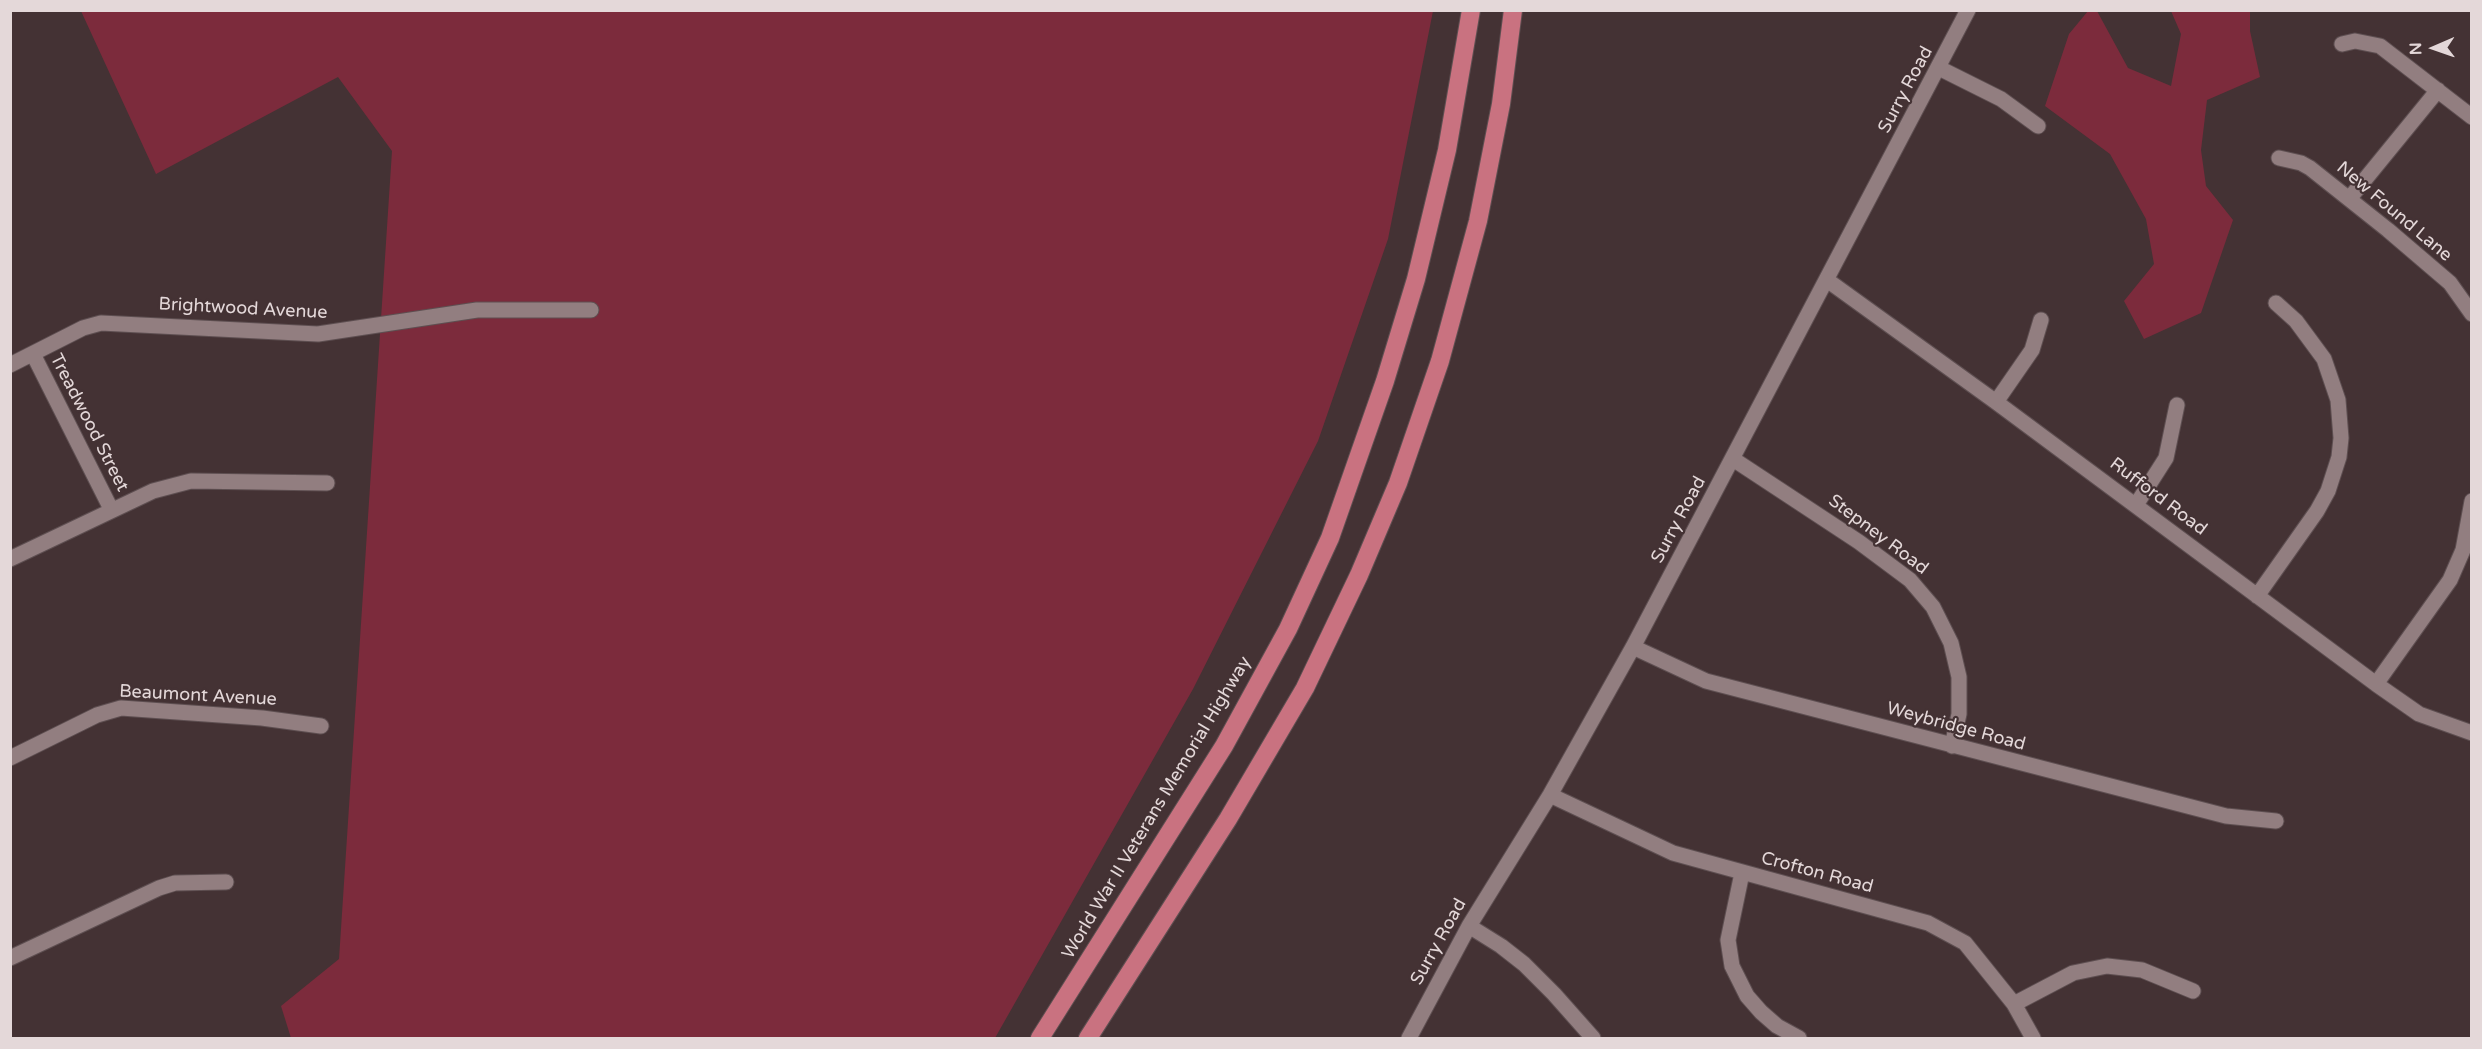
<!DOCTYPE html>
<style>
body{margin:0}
#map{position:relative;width:2482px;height:1049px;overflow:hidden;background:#443234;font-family:"Varela Round",sans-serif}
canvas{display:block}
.frame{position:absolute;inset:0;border:12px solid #e4d8d9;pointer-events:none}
.north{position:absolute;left:2404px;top:18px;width:60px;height:60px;-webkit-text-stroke:4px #443234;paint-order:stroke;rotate:268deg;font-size:16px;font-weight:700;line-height:24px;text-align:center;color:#e4d8d9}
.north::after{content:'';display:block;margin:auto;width:21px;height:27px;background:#e4d8d9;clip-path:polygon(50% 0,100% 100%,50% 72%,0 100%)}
</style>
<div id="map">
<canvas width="2482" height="1049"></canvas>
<div class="frame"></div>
<div class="north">N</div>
</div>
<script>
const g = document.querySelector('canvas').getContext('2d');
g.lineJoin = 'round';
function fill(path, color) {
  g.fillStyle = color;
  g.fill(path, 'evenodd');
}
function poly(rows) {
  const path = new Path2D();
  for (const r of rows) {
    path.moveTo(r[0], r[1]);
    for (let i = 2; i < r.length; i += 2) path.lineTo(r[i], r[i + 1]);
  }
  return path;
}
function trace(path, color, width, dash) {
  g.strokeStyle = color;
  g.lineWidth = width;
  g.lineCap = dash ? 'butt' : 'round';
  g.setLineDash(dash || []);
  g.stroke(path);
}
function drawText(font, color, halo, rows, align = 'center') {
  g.font = font + ' "Varela Round",sans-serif';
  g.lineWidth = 4.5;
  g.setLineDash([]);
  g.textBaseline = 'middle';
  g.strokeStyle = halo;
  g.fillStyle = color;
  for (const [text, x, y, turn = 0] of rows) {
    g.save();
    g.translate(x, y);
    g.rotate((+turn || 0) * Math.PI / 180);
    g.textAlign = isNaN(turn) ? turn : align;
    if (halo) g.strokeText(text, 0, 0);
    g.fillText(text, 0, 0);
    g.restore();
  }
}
const green = poly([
 [81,11,1433,11,1388,239,1318,441,1193,689,995,1038,291,1038,281,1006,339,959,392,151,338,77,156,174],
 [2088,11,2097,11,2128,68,2171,86,2181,34,2171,11,2250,11,2250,31,2260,77,2207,100,2201,150,2206,186,2233,220,2201,313,2144,339,2124,301,2154,264,2146,219,2110,154,2045,106,2069,34]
]);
const minor = poly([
 [2342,44,2355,41,2380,46,2472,117],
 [1939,68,2001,99,2038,126],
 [2279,158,2301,163,2310,168,2388,230,2450,283,2472,314],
 [2349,199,2438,90],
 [1827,280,1996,402,2376,684,2419,714,2472,733],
 [33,354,111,509],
 [10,365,83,328,101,323,318,334,477,310,591,310],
 [1996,402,2032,350,2041,320],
 [1733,459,1859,542,1910,580,1933,607,1951,643,1959,677,1959,714,1952,746],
 [2136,505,2166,458,2177,405],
 [10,559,153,491,191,481,327,483],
 [2257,596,2317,511,2328,491,2339,457,2341,438,2338,400,2324,359,2296,321,2276,303],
 [1633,647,1706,681,2226,816,2276,821],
 [2376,684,2450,580,2463,550,2472,501],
 [10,758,97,715,121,708,262,718,321,726],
 [1550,795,1673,853,1928,923,1965,943,2014,1004,2033,1038],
 [1742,873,1728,940,1732,966,1747,996,1761,1012,1777,1026,1799,1038],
 [1469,926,1501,946,1524,964,1554,994,1593,1038],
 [10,958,159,888,175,883,226,882],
 [2014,1004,2073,973,2107,966,2142,970,2193,991],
 [1409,1038,1469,926,1550,795,1633,647,1968,10]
]);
const highway = poly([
 [1040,1038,1224,746,1288,629,1330,538,1385,381,1416,279,1447,150,1471,10],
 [1088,1038,1228,819,1305,688,1359,575,1398,483,1440,361,1478,221,1501,104,1513,10]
]);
const streetNames = [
 ["Surry Road",1906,90,-62],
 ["New Found Lane",2394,212,40],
 ["Brightwood Avenue",243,309,3],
 ["Treadwood Street",89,423,63],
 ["Rufford Road",2158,497,37],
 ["Surry Road",1679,520,-62],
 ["Stepney Road",1878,535,37],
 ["Beaumont Avenue",198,696,3],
 ["Weybridge Road",1956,727,15],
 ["World War II Veterans Memorial Highway",1157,808,-59],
 ["Crofton Road",1817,873,15],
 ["Surry Road",1439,942,-61]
];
fill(green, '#7c2b3c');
trace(minor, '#5e4f51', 17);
trace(highway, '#5e4f51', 20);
trace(minor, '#927e80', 15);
trace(highway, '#c97280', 18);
drawText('18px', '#e4d8d9', '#443234', streetNames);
</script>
